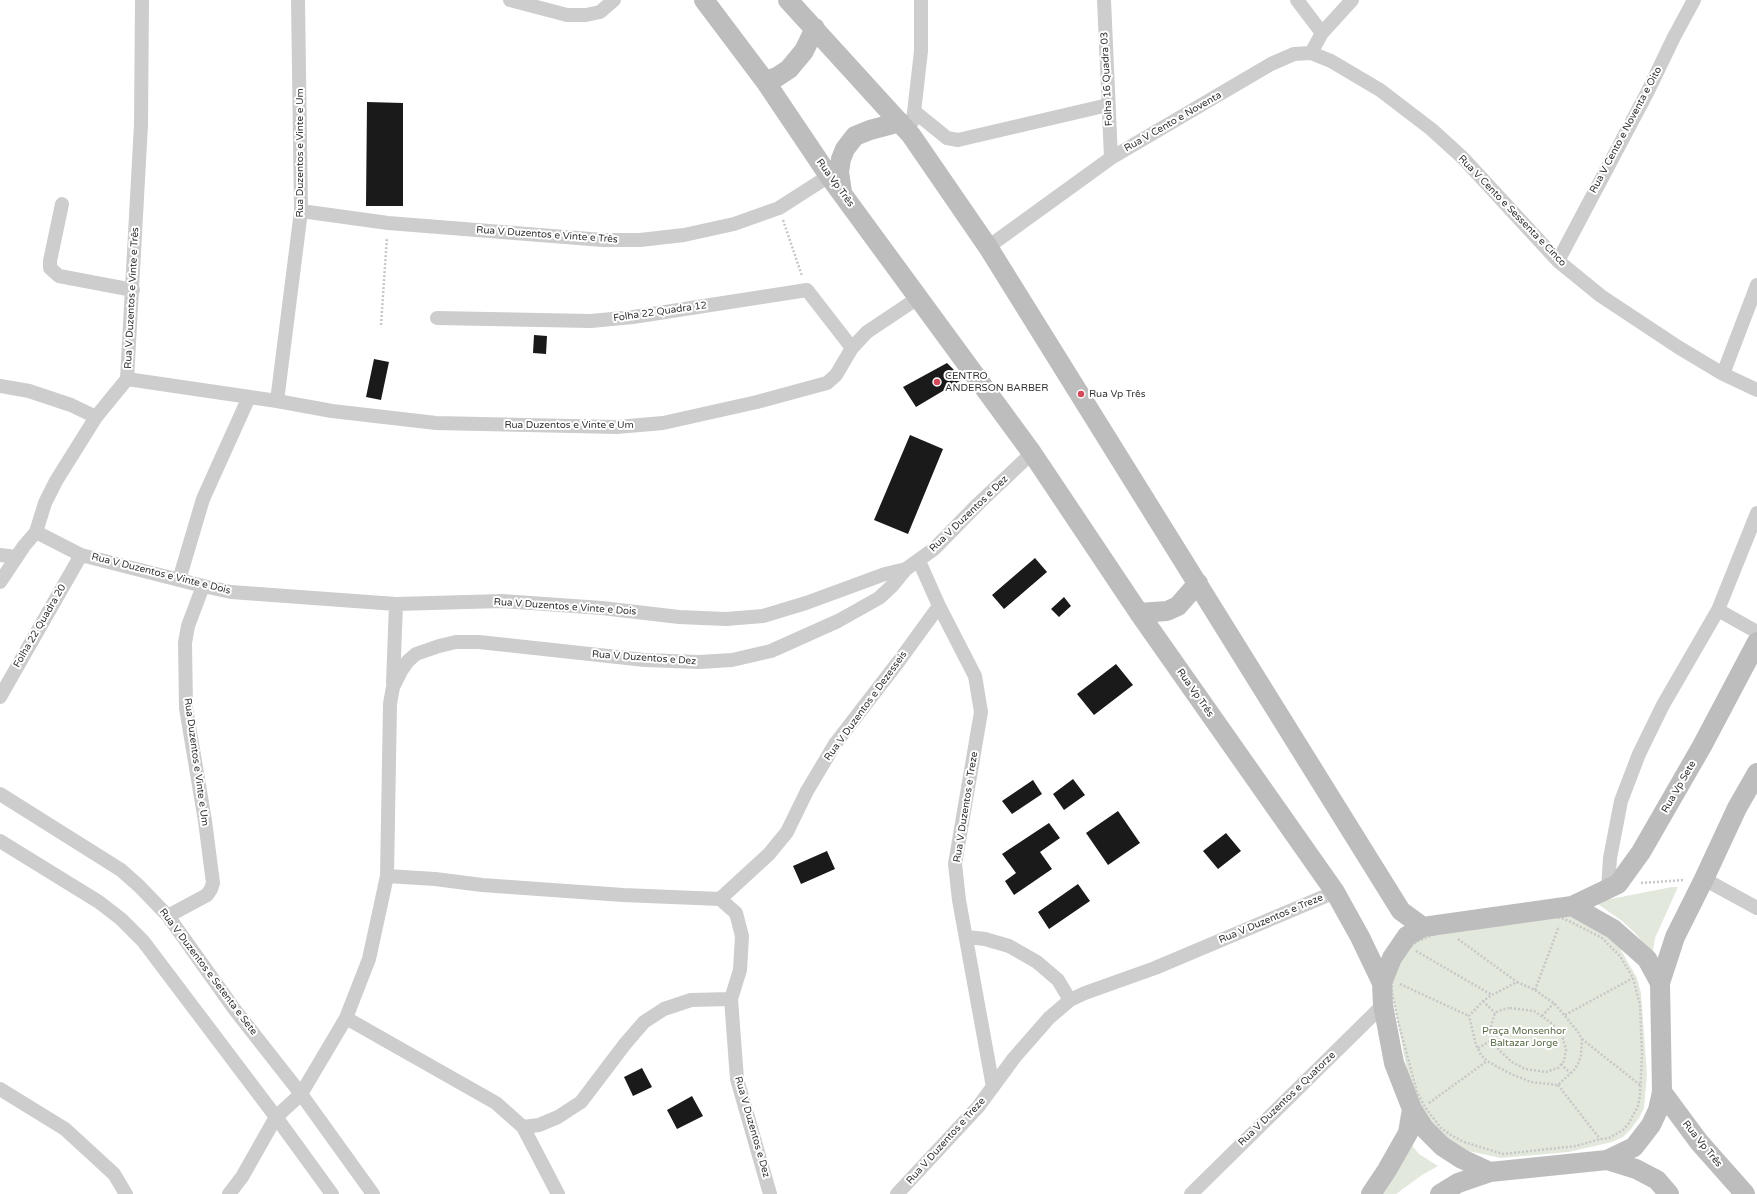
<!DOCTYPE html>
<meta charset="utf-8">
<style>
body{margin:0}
canvas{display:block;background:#fff}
</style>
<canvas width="1757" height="1194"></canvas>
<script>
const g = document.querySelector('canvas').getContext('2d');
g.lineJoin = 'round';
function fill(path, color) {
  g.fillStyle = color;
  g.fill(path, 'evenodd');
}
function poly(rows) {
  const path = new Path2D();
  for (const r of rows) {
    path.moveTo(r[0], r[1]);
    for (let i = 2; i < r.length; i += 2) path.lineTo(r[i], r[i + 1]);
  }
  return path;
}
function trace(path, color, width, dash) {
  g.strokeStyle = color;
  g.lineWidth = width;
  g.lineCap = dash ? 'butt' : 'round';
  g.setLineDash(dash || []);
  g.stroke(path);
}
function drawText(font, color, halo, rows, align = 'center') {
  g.font = font + ' "Varela Round",sans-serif';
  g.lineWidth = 4;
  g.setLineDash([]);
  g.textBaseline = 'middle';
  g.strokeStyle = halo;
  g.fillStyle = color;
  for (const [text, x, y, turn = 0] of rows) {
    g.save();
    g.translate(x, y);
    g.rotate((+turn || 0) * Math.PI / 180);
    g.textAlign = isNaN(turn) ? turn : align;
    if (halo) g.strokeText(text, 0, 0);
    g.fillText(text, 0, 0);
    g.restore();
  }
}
const green = poly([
 [1672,887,1678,887,1655,938,1652,957,1643,943,1637,935,1622,921,1595,902],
 [1569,915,1591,924,1618,945,1637,978,1641,993,1647,1075,1644,1108,1639,1118,1631,1129,1623,1137,1612,1142,1569,1152,1501,1158,1468,1151,1449,1142,1433,1129,1419,1104,1409,1080,1388,973,1418,936],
 [1409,1142,1419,1154,1438,1166,1422,1175,1396,1194,1376,1194]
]);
const building = poly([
 [367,102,403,103,403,206,366,206],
 [534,335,547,336,546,354,533,353],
 [374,359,389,362,381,400,366,397],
 [947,363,963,379,916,407,903,387],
 [910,435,943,449,908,534,874,520],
 [1035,558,1047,572,1004,609,992,595],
 [1064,597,1071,606,1059,617,1051,609],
 [1116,664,1133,685,1094,715,1077,694],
 [1073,779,1085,795,1064,810,1053,794],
 [1033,780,1042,794,1012,814,1002,801],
 [1118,811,1140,843,1108,865,1086,833],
 [1049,823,1060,838,1040,852,1052,869,1014,895,1005,881,1016,873,1002,854],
 [1226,833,1241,851,1218,869,1203,851],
 [827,851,835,869,801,884,793,866],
 [1078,884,1090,901,1049,929,1038,912],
 [642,1068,652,1087,633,1096,624,1077],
 [692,1096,703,1116,677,1129,667,1110]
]);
const path = poly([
 [783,220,802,276],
 [381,325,387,237],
 [1641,883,1684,880],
 [1550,916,1562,918,1571,922,1602,938,1620,956,1633,978,1640,1005,1642,1054,1640,1095,1638,1106,1629,1123,1623,1130,1609,1138,1600,1139,1576,1146,1503,1154,1464,1142,1451,1135,1441,1128,1425,1107,1417,1092,1398,1021,1392,992,1392,976,1396,963,1402,953,1418,941,1446,930,1550,916],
 [1458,939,1517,982],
 [1416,951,1492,995],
 [1517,982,1535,990,1555,1004,1578,1032,1582,1039,1581,1055,1579,1062,1574,1070,1558,1085,1531,1082,1511,1074,1487,1061,1481,1055,1476,1045,1469,1016,1483,1001,1492,995,1517,982],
 [1400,984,1469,1016],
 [1535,990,1559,926],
 [1483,1001,1495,1013],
 [1510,1008,1534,1011,1550,1022,1562,1035,1566,1050,1564,1061,1558,1068,1546,1072,1525,1069,1512,1062,1499,1050,1493,1038,1491,1026,1495,1013,1501,1010,1510,1008],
 [1565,1015,1633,978],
 [1542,1016,1554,1003],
 [1582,1039,1640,1085],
 [1478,1048,1494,1039],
 [1561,1064,1570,1073],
 [1558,1085,1600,1139],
 [1429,1103,1487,1061]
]);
const minor = poly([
 [510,0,567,15,586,15,600,12,614,0],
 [1104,0,1111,158],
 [1297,0,1322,33],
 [1311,53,1322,33,1352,0],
 [915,112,947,138,958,140,1108,105],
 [913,121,921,51,921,0],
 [62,204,50,261,50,268,59,276,133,290],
 [301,211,388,223,603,240,640,240,684,235,734,224,779,208,829,176],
 [988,247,1111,158,1271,64,1294,54,1311,53,1331,61,1380,90,1431,129,1463,158,1558,261,1601,296,1678,347,1723,374,1757,390],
 [1558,261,1647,93,1674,37,1694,0],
 [437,318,591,321,633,317,807,290,852,348],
 [1723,374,1757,285],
 [127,379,277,401,332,411,436,423,617,427,663,423,757,402,827,383,836,375,852,348,867,332,918,298],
 [0,386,29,391,71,405,96,417],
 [277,401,301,211,298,0],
 [36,532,81,555,203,586,231,592,396,604,502,601,602,608,679,617,726,619,763,616,806,603,885,574,906,569],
 [0,555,16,557],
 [919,561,939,606,975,676,981,712,955,864,959,900,993,1087],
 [179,580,203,499,249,397],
 [0,582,24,546,36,532,45,503,56,481,96,417,127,379,141,125,142,0],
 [1718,610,1757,632],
 [393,683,396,604],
 [0,697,81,555],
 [0,794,121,870,139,886,168,916,235,1010,301,1094,373,1194],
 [0,841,99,902,121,919,143,941,276,1117,332,1194],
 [387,876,435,879,482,885,623,895,720,899,736,913,742,936,740,970,731,999,737,1079,770,1194],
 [1704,879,1757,908],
 [1608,889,1610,858,1621,801,1639,754,1663,705,1718,610,1757,513],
 [720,899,769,854,787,832,807,791,835,744,899,661,939,606],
 [168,916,207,895,211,889,213,883,205,821,186,708,185,643,188,626,203,586],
 [967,937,985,939,1009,946,1037,962,1058,980,1070,1000],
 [346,1018,496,1103,523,1127,558,1194],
 [0,1089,65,1129,114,1174,126,1194],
 [523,1127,539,1125,558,1117,581,1102,625,1044,644,1022,664,1009,691,1000,731,999],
 [229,1194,242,1177,276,1117,301,1094,346,1018,369,959,387,876,390,704,393,687,401,671,408,661,416,654,439,646,456,642,479,642,645,660,699,662,732,660,771,651,838,621,879,598,892,586,906,569,934,549,978,504,1032,453],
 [897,1194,978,1107,1014,1058,1049,1018,1070,1000,1085,993,1155,968,1335,892],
 [1191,1194,1383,1005]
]);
const secondary = poly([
 [704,0,765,81,829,176,1032,453,1139,613,1335,892,1360,937,1382,983],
 [788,0,911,135,988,247,1401,911,1423,927],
 [765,81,777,77,789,69,804,51,815,28],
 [842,192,839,172,841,159,845,149,855,136,870,130,900,122],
 [1139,613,1167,611,1178,606,1198,583],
 [1572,906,1613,929,1647,959,1660,983,1662,1092,1658,1110,1651,1125,1634,1147,1607,1160,1490,1172,1462,1159,1442,1146,1424,1128,1412,1109,1394,1063,1383,1005,1382,983,1392,958,1407,936,1423,927,1572,906],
 [1572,906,1618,884,1641,852,1702,746,1757,642],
 [1660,983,1675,937,1704,879,1737,808,1757,773],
 [1662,1092,1699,1142,1745,1194],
 [1607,1160,1636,1169,1657,1180,1669,1194],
 [1371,1194,1387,1170,1408,1133,1412,1109],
 [1440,1194,1458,1183,1490,1172]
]);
const markers = [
 [937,382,4,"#d5495b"],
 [1081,394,4,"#d5495b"]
];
const streetNames = [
 ["Folha 16 Quadra 03",1107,79,-93],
 ["Rua V Cento e Noventa",1173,122,-30],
 ["Rua V Cento e Noventa e Oito",1626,130,-62],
 ["Rua Duzentos e Vinte e Um",300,153,-90],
 ["Rua Vp Três",835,183,54],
 ["Rua V Cento e Sessenta e Cinco",1512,211,46],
 ["Rua V Duzentos e Vinte e Três",547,235,4],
 ["Rua V Duzentos e Vinte e Três",132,298,-87],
 ["Folha 22 Quadra 12",660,312,-8],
 ["Rua Duzentos e Vinte e Um",569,425],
 ["Rua V Duzentos e Dez",969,514,-44],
 ["Rua V Duzentos e Vinte e Dois",161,574,14],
 ["Rua V Duzentos e Vinte e Dois",565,607,4],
 ["Folha 22 Quadra 20",40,626,-60],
 ["Rua V Duzentos e Dez",644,658,4],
 ["Rua Vp Três",1195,693,55],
 ["Rua V Duzentos e Dezesseis",866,706,-54],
 ["Rua Duzentos e Vinte e Um",196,762,82],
 ["Rua Vp Sete",1679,787,-60],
 ["Rua V Duzentos e Treze",966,807,-81],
 ["Rua V Duzentos e Treze",1271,919,-23],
 ["Rua V Duzentos e Setenta e Sete",208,972,53],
 ["Rua V Duzentos e Quatorze",1287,1099,-44],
 ["Rua V Duzentos e Dez",752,1127,74],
 ["Rua V Duzentos e Treze",946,1141,-48],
 ["Rua Vp Três",1702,1144,51]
];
const poiNames = [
 ["CENTRO",945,376],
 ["ANDERSON BARBER",945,388],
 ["Rua Vp Três",1089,394]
];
const parkNames = [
 ["Praça Monsenhor",1524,1031],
 ["Baltazar Jorge",1524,1043]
];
fill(green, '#e3e8dd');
fill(building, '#1a1a1a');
trace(path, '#c7c7c7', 2.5, [2, 2]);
trace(minor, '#cdcdcd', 14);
trace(secondary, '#bdbdbd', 20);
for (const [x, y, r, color] of markers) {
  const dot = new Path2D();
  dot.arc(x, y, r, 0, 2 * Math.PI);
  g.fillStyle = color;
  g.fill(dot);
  trace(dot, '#fff', 1.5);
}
drawText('10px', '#333', '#fff', streetNames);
drawText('10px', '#333', '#fff', poiNames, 'left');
drawText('10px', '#586b44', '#fff', parkNames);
</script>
